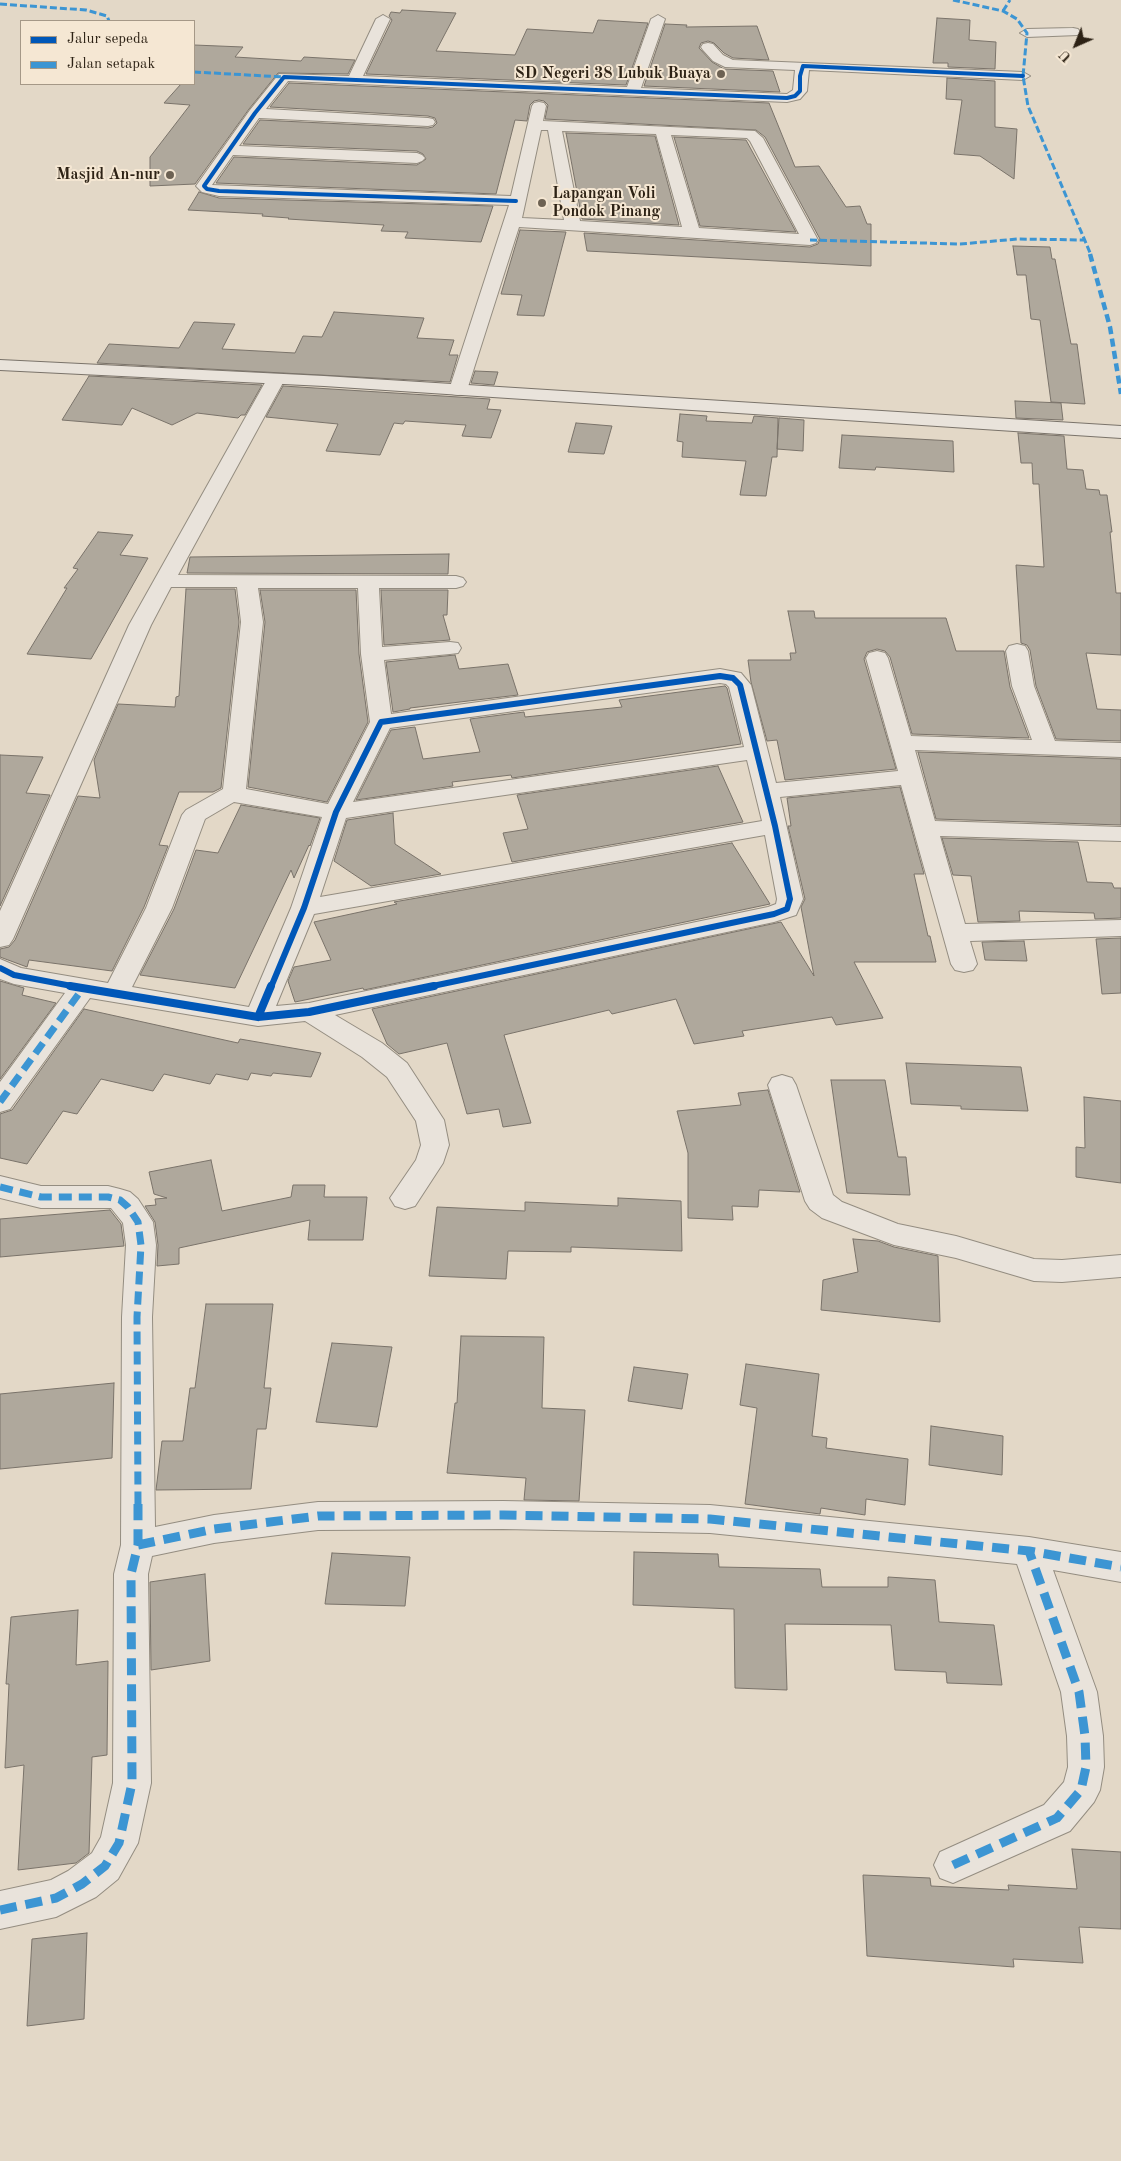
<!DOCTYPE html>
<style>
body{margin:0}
#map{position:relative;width:1121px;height:2161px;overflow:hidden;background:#e3d8c7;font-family:"Old Standard TT",serif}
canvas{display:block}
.legend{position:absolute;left:20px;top:20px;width:175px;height:65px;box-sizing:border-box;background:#f5e7d3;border:1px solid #a59887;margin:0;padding:6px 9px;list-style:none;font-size:15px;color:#2d2215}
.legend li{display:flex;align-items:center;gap:10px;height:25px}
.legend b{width:25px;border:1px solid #a59887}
.north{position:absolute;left:1051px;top:20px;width:50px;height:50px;-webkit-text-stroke:4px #f5e7d3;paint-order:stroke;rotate:224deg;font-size:14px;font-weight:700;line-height:20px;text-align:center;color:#2d2215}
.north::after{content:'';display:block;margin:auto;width:18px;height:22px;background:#2d2215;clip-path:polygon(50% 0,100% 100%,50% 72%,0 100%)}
</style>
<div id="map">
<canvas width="1121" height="2161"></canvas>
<ul class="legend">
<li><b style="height:6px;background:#0057b8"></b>Jalur sepeda</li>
<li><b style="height:6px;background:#3c95d3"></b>Jalan setapak</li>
</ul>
<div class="north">U</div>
</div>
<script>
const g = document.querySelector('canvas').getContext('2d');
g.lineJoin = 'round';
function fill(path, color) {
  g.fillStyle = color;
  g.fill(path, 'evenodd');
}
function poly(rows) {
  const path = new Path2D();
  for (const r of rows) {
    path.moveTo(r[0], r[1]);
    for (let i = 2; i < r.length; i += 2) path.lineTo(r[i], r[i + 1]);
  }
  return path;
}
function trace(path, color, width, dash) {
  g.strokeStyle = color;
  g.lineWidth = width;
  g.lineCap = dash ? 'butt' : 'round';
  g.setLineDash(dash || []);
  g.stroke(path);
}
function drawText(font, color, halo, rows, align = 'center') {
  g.font = font + ' "Old Standard TT",serif';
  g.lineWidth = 4;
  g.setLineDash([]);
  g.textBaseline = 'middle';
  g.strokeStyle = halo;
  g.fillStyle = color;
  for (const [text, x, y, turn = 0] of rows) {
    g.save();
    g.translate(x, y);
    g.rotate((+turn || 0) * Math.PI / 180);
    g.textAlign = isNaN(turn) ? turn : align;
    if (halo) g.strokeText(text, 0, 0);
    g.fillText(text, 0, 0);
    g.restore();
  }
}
const building = poly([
 [402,10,456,13,436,51,515,55,527,29,593,33,598,20,648,23,626,85,366,74,392,20,389,16,391,12,400,13,402,10],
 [937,18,970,20,969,40,996,42,995,69,948,67,948,63,933,63,937,18],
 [665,24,687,25,686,27,757,26,769,60,733,58,724,53,714,43,708,41,701,43,699,48,712,62,724,69,773,71,780,92,644,86,665,24],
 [194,45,243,47,235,57,301,61,304,57,355,60,348,74,278,73,249,109,195,184,150,186,150,157,190,105,164,103,181,84,194,84,194,45],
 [947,78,995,81,995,127,1017,129,1014,179,980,156,954,154,962,100,946,99,947,78],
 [289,83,769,103,795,167,819,166,846,207,860,206,867,224,871,224,871,266,587,251,584,233,810,247,818,244,820,239,765,137,756,130,545,119,548,105,544,101,539,100,534,101,530,105,527,121,515,120,496,194,216,183,234,157,417,165,426,159,423,154,417,151,243,144,260,120,428,128,433,127,437,123,435,118,428,116,270,107,289,83],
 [566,133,655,136,679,225,582,219,566,133],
 [674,137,746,140,796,232,700,226,674,137],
 [199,192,219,198,493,206,481,242,405,238,408,232,381,231,384,225,288,219,289,218,262,216,263,214,188,210,199,192],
 [520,230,566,232,544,316,517,315,522,295,501,294,520,230],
 [1013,246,1050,247,1052,259,1055,259,1071,344,1077,344,1085,404,1051,402,1040,320,1031,319,1026,275,1017,275,1013,246],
 [334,312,424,318,417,338,454,340,449,355,458,355,450,382,97,363,109,344,179,348,194,322,235,324,222,349,295,353,303,336,322,337,334,312],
 [475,371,498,372,494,385,471,383,475,371],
 [89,376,262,385,245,415,241,415,238,418,197,413,172,425,132,408,122,425,62,420,89,376],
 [283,386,490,399,487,409,501,410,491,438,462,436,466,425,405,421,403,424,394,423,380,455,326,451,338,424,266,417,283,386],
 [1015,401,1061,403,1063,420,1016,418,1015,401],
 [680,414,707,416,706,421,752,423,754,416,778,418,777,457,772,457,766,496,740,495,746,461,682,457,683,442,677,441,680,414],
 [779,418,804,420,803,451,777,449,779,418],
 [576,423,612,426,604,454,568,452,576,423],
 [1018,433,1064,436,1067,469,1083,470,1086,489,1099,490,1100,495,1107,495,1112,532,1110,532,1116,593,1121,593,1121,655,1086,653,1097,709,1121,710,1121,741,1056,739,1036,686,1030,650,1027,645,1021,643,1016,565,1044,567,1039,484,1033,484,1032,463,1021,463,1018,433],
 [842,435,953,441,954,472,876,467,875,470,839,468,842,435],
 [98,532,133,535,120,555,148,558,91,659,27,654,67,588,64,588,78,569,73,568,98,532],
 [449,554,448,574,187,573,190,557,449,554],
 [186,589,235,589,239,622,221,788,213,792,179,792,159,845,168,846,144,907,112,971,29,960,27,967,0,957,0,949,9,947,15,940,78,796,100,798,94,760,118,704,175,707,176,697,179,696,186,589],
 [260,590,356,590,359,654,368,722,327,802,248,787,265,622,260,590],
 [381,590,448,590,447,615,443,615,450,640,384,645,381,590],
 [788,611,814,611,815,618,946,618,956,651,1004,651,1010,687,1029,738,912,734,890,657,885,651,877,649,867,652,864,659,896,769,785,780,777,740,767,741,751,682,748,660,791,660,790,653,796,653,788,611],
 [455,655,459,669,508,664,518,695,410,708,410,709,393,712,386,662,455,655],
 [725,686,727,688,741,744,512,778,511,775,452,782,453,786,356,800,391,730,415,727,423,759,480,752,470,719,524,712,525,717,622,707,619,700,725,686],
 [918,752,1121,759,1121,825,936,819,918,752],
 [0,755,43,757,26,793,50,795,0,906,0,755],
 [718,766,743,822,512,862,503,833,528,829,517,795,718,766],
 [900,787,924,874,914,874,928,936,930,936,936,962,854,962,883,1018,836,1025,832,1017,742,1031,744,1036,694,1044,676,999,612,1014,609,1010,504,1035,531,1123,503,1127,499,1109,467,1114,447,1043,399,1054,387,1044,372,1009,781,922,814,976,801,907,805,899,788,826,791,826,787,798,900,787],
 [241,805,320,818,310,846,309,845,294,878,291,870,235,988,140,975,174,909,196,850,218,853,241,805],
 [393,813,395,844,441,874,371,886,334,861,347,820,393,813],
 [942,838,1078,842,1087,882,1112,883,1114,888,1121,888,1121,918,1095,919,1094,913,1019,911,1020,921,978,922,971,876,953,875,942,838],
 [732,843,770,904,364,990,363,988,295,1002,288,981,294,967,331,960,314,922,397,904,394,902,732,843],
 [1121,938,1121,993,1102,994,1096,939,1121,938],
 [1024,941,1027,961,985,960,982,942,1024,941],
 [0,981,24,988,22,995,56,1003,0,1079,0,981],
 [84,1009,238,1043,240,1039,321,1053,311,1077,273,1073,271,1076,251,1073,248,1080,216,1074,210,1084,164,1074,153,1091,101,1079,77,1114,63,1111,27,1164,0,1158,0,1114,12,1110,84,1009],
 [906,1063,1021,1067,1028,1111,961,1109,961,1106,911,1104,906,1063],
 [831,1080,885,1080,898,1157,906,1157,910,1195,847,1193,831,1080],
 [768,1090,800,1192,759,1190,758,1207,732,1206,733,1220,688,1218,688,1153,677,1111,741,1105,738,1093,768,1090],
 [1084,1097,1121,1101,1121,1183,1076,1177,1076,1147,1085,1148,1084,1097],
 [211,1160,222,1211,291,1197,293,1185,325,1185,324,1197,367,1197,363,1240,308,1240,310,1220,179,1248,179,1264,157,1266,158,1245,155,1222,145,1206,156,1205,155,1199,167,1198,154,1194,149,1172,211,1160],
 [618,1198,681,1201,682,1251,571,1247,571,1252,508,1251,506,1279,429,1276,437,1207,525,1211,525,1202,618,1206,618,1198],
 [110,1210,121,1224,124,1246,0,1257,0,1219,110,1210],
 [853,1239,878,1241,894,1247,938,1256,940,1322,821,1310,823,1280,858,1272,853,1239],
 [206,1304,273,1304,264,1388,271,1388,266,1429,257,1429,251,1489,156,1490,162,1441,183,1441,190,1388,195,1388,206,1304],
 [461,1336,544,1337,542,1408,585,1410,579,1501,524,1500,526,1478,447,1473,455,1403,457,1403,461,1336],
 [332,1343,392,1347,377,1427,316,1422,332,1343],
 [746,1364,819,1374,812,1436,827,1438,826,1448,908,1459,905,1505,866,1499,865,1515,821,1508,820,1514,745,1504,757,1408,740,1405,746,1364],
 [634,1367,688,1374,682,1409,628,1401,634,1367],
 [114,1383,112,1458,0,1469,0,1394,114,1383],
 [931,1426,1003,1436,1002,1475,929,1465,931,1426],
 [634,1552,718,1554,719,1567,820,1569,822,1587,888,1587,888,1577,935,1580,939,1622,994,1625,1002,1685,947,1683,946,1672,895,1670,891,1625,785,1624,787,1690,735,1688,734,1609,633,1605,634,1552],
 [332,1553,410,1557,405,1606,325,1604,332,1553],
 [205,1574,210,1661,151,1670,150,1582,205,1574],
 [78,1610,76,1665,108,1661,107,1755,92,1757,89,1853,76,1863,18,1870,24,1765,5,1768,9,1684,6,1684,11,1617,78,1610],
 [1072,1849,1121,1852,1121,1929,1079,1927,1083,1963,1013,1959,1014,1967,867,1956,863,1875,930,1878,931,1886,1009,1890,1008,1885,1077,1889,1072,1849],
 [87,1933,84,2019,27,2026,32,1939,87,1933]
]);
const street = poly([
 [383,15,390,19,363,76,627,87,651,19,658,15,665,19,641,88,787,94,793,90,795,70,725,67,713,61,703,50,701,47,703,44,708,43,713,44,723,55,733,60,1023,72,1030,76,1023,80,809,70,807,91,800,99,787,102,288,81,266,109,428,118,433,119,435,122,433,125,428,126,259,118,239,146,417,153,422,155,425,158,422,161,417,163,233,155,212,185,511,196,532,106,534,103,539,102,544,103,546,106,543,121,755,131,763,138,818,240,816,243,810,245,519,227,467,390,464,394,458,395,452,394,449,390,509,205,219,196,202,192,196,186,250,110,279,74,349,76,376,19,383,15],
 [541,130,548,130,564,220,522,218,541,130],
 [562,131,656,134,682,227,580,221,562,131],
 [671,135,747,138,750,141,799,234,699,228,671,135],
 [1073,28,1078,29,1080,32,1078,35,1027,37,1020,33,1027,29,1073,28],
 [276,374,282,375,285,379,178,575,456,576,463,578,466,582,463,586,456,588,379,588,382,647,450,642,458,643,461,648,458,653,450,654,384,660,391,714,720,669,741,673,751,685,776,783,898,771,866,658,869,653,877,651,885,653,888,658,911,736,1032,740,1012,686,1006,651,1009,646,1017,644,1025,646,1028,651,1034,686,1055,741,1121,743,1121,757,915,750,935,821,1121,827,1121,841,940,836,965,924,1121,920,1121,936,970,941,977,964,973,970,964,972,955,970,951,964,901,785,780,797,803,899,796,915,774,922,335,1015,382,1043,407,1063,444,1120,449,1145,443,1163,415,1206,405,1209,395,1206,390,1198,416,1160,421,1145,416,1121,387,1077,362,1057,305,1021,258,1026,90,998,10,1109,0,1112,0,1082,65,993,14,984,0,979,0,959,21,968,108,983,146,908,182,815,186,810,223,789,241,622,237,587,171,587,151,625,13,939,9,945,0,947,0,911,129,625,267,379,270,375,276,374],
 [258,588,358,588,361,654,370,722,328,804,246,789,263,622,258,588],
 [720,683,726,684,729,687,744,747,353,802,390,728,720,683],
 [747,760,762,821,320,897,346,818,747,760],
 [234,802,322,817,291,908,249,1007,132,987,172,908,205,819,234,802],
 [765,835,777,899,776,904,768,907,309,1003,276,1006,314,914,765,835],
 [782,1075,792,1078,796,1085,833,1195,842,1202,898,1224,956,1236,1034,1259,1062,1260,1121,1255,1121,1277,1062,1282,1034,1281,956,1258,894,1245,822,1218,810,1209,805,1201,768,1085,772,1078,782,1075],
 [0,1176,41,1186,108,1186,120,1189,130,1192,138,1199,153,1222,156,1245,152,1317,155,1527,214,1515,318,1502,503,1501,710,1505,1029,1537,1121,1552,1121,1582,1053,1570,1097,1692,1103,1736,1104,1767,1100,1790,1094,1802,1070,1831,953,1883,940,1878,934,1865,940,1852,1044,1805,1064,1782,1068,1767,1067,1736,1061,1692,1017,1564,710,1533,503,1529,318,1530,214,1543,152,1556,148,1574,151,1783,138,1843,118,1879,96,1897,56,1917,0,1929,0,1891,51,1880,68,1871,92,1853,101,1837,113,1783,114,1574,121,1545,122,1317,126,1245,123,1223,111,1208,41,1208,0,1198,0,1176]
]);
const secondary = poly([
 [0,360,324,376,1121,426,1121,438,324,386,0,370,0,360]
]);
const quietFar3 = poly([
 [953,0,1003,11,1017,19,1027,33,1023,76,1028,106,1091,255],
 [0,4,86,10,107,16,109,21],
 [1003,11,1010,0],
 [194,72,284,77],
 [810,240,960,244,1018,239,1085,240]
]);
const quietFar2 = poly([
 [1090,254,1110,327,1121,394]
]);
const quietFar1 = poly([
 [0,1102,83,988],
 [0,1187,41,1197,108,1197,120,1200,128,1207,138,1222,141,1245,137,1317,138,1505]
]);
const quiet = poly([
 [138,1545,214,1529,318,1516,503,1515,710,1519,1029,1551,1121,1567],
 [953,1865,1057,1818,1081,1790,1086,1767,1085,1736,1079,1692,1029,1551],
 [0,1910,56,1898,82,1884,105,1866,119,1843,132,1783,131,1574,138,1545,138,1504]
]);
const cyclewayFar2 = poly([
 [516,201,219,191,207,189,204,186,255,113,284,77,787,98,795,96,800,91,800,76,803,66,1023,76]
]);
const cyclewayFar1 = poly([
 [0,968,14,975,77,987],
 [271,987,304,908,336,812,381,722,720,676,733,678,740,685,775,826,790,899,787,909,774,914,428,987]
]);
const cycleway = poly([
 [70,986,258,1017],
 [258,1017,271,986],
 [258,1017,309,1012,434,986]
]);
const markers = [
 [721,74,5,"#6d6253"],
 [170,175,5,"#6d6253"],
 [542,203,5,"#6d6253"]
];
const farPoinames = [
 ["SD Negeri 38 Lubuk Buaya",711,74],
 ["Masjid An-nur",160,175],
 ["Lapangan Voli",552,194,"left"],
 ["Pondok Pinang",552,212,"left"]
];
fill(building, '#afa89c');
trace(building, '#7a736a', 1);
trace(street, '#948d81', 2);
trace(secondary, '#7a736a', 2);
fill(street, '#e9e3db');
fill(secondary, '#e9e3db');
trace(quietFar3, '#3c95d3', 3, [7, 3]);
trace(quietFar2, '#3c95d3', 4.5, [8, 4.5]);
trace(quietFar1, '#3c95d3', 7, [13, 7]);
trace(quiet, '#3c95d3', 9, [17, 9]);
trace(cyclewayFar2, '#0057b8', 4);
trace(cyclewayFar1, '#0057b8', 6);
trace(cycleway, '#0057b8', 8);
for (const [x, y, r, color] of markers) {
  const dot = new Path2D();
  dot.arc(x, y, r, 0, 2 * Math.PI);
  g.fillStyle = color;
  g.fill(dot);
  trace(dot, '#f5e7d3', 2);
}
drawText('bold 16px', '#2d2215', '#f5e7d3', farPoinames, 'right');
</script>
